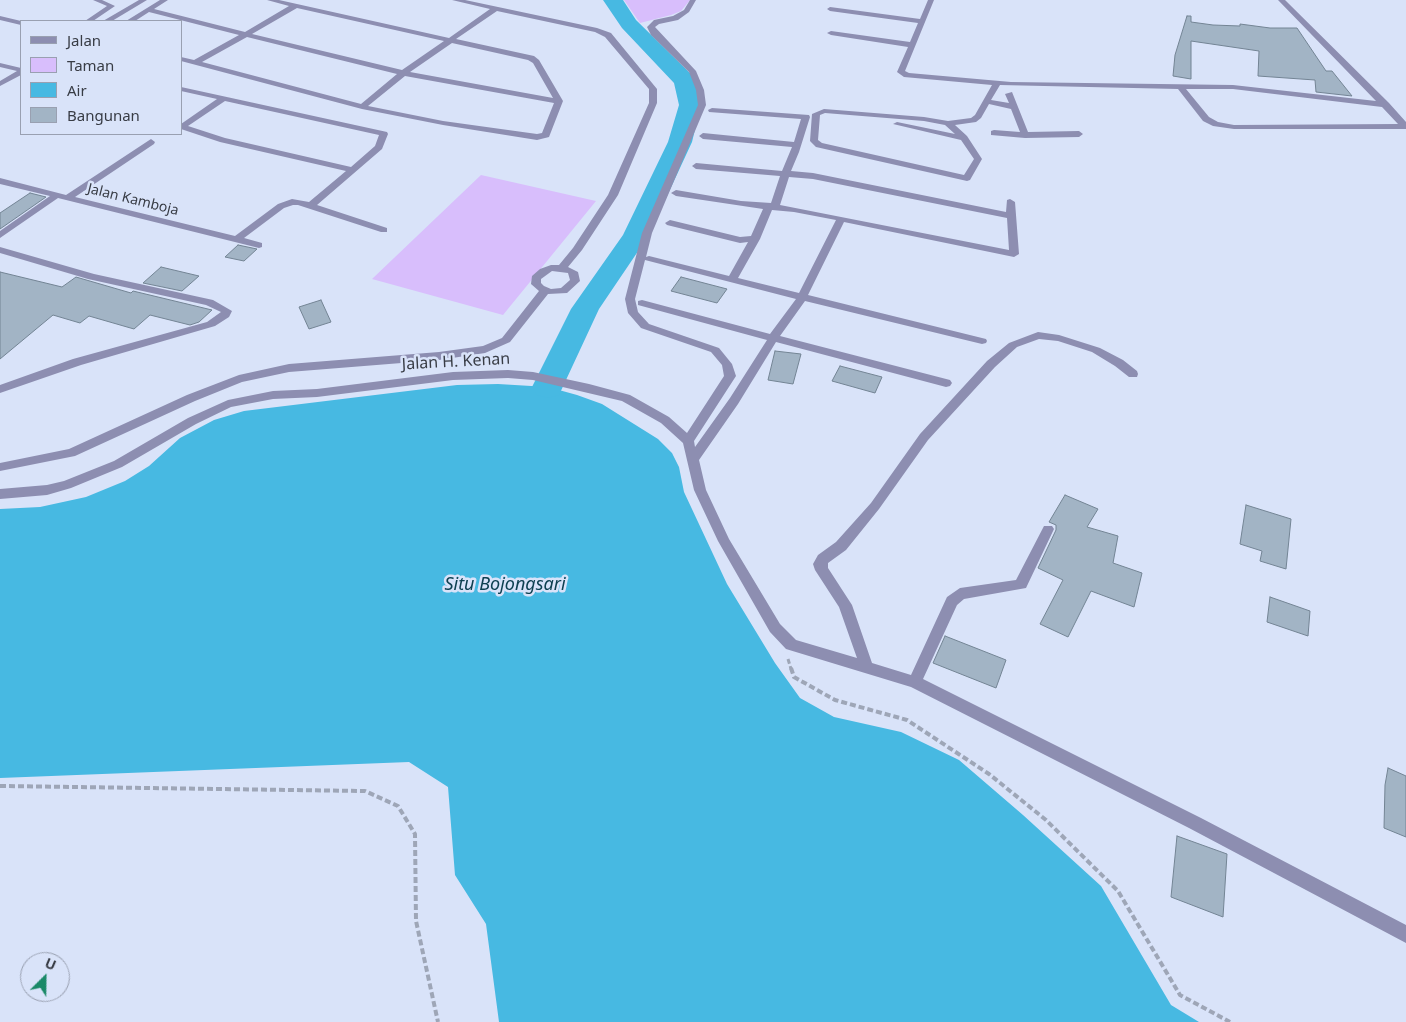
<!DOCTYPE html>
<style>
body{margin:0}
#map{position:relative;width:1406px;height:1022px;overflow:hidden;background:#d9e3f9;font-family:"Noto Sans",sans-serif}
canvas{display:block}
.legend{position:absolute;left:20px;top:20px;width:162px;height:115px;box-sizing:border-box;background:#d9e3f9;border:1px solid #99a0b1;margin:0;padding:6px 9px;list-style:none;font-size:15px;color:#383c45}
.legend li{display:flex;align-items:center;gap:10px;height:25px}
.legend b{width:25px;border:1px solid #99a0b1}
.north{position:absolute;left:20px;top:952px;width:50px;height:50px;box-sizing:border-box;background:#d9e3f9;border:1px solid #99a0b1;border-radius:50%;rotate:23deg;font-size:14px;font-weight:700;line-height:20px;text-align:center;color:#383c45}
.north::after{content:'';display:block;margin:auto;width:18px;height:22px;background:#1a8968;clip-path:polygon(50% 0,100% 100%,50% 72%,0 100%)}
</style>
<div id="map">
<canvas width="1406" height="1022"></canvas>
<ul class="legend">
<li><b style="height:6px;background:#8d8eb1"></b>Jalan</li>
<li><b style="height:14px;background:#d8befc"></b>Taman</li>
<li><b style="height:14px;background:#47b9e2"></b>Air</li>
<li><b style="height:14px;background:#a2b4c5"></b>Bangunan</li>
</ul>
<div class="north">U</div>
</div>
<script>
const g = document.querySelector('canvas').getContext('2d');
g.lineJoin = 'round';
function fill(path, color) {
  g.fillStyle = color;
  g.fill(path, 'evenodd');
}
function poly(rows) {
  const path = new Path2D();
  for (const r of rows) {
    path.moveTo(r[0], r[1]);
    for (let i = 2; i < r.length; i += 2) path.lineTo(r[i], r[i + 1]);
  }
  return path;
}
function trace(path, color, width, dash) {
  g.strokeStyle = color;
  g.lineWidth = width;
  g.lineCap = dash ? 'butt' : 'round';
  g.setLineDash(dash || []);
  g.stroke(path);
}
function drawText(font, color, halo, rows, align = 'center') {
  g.font = font + ' "Noto Sans",sans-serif';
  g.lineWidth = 5;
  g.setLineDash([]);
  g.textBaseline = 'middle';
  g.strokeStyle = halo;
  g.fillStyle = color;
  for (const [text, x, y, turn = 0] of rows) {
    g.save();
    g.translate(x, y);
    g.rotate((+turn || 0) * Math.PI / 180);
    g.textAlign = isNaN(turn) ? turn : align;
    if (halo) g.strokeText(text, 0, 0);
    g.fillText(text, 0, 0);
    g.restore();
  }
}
const green = poly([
 [624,0,690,0,681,11,671,15,640,23],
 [481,175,596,201,503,315,372,279]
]);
const water = poly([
 [498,384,548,387,577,395,602,404,658,439,672,453,679,467,684,492,727,584,775,663,800,698,834,717,901,732,959,760,1023,815,1101,886,1171,1005,1199,1022,499,1022,486,924,455,875,448,787,409,762,0,778,0,509,40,507,86,497,125,481,149,466,180,438,214,420,244,411,457,385]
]);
const river = poly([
 [603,0,623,0,636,20,693,76,696,81,701,105,692,142,649,235,599,309,559,395,548,398,537,395,532,387,571,309,623,235,668,142,679,105,674,83,622,28,603,0]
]);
const building = poly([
 [1187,16,1191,16,1191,22,1213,25,1240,26,1240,24,1270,28,1297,28,1326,71,1332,71,1352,96,1316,92,1315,80,1258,76,1259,51,1191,41,1191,79,1173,76,1175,55,1187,16],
 [30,193,46,197,0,229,0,213,30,193],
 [238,245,257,249,244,261,225,257,238,245],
 [161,267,199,276,182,291,143,283,161,267],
 [0,272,62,287,76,277,131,293,133,291,212,310,199,322,190,325,150,315,134,329,89,316,80,323,53,315,0,359,0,272],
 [681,277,727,289,717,303,671,291,681,277],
 [321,300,331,322,309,329,299,307,321,300],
 [775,351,801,354,793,384,768,380,775,351],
 [840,366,882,377,875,393,832,381,840,366],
 [1065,495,1098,509,1087,527,1118,536,1113,563,1142,573,1134,607,1091,591,1068,637,1040,624,1063,580,1038,568,1056,530,1056,525,1049,522,1065,495],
 [1246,505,1291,519,1286,569,1260,561,1262,551,1240,544,1246,505],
 [1270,597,1310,611,1308,636,1267,622,1270,597],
 [945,636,1006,660,996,688,933,663,945,636],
 [1388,768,1406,776,1406,837,1384,828,1385,785,1388,768],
 [1177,836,1227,854,1223,917,1171,897,1177,836]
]);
const pathFar1 = poly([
 [788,659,791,669]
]);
const path = poly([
 [791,668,794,677,835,700,907,720,989,774,1046,820,1118,891,1180,995,1230,1022],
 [0,786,365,791,398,806,415,834,416,921,438,1022]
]);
const minor = poly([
 [93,0,102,0,115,6,93,21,85,21,107,6,93,0],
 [139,0,147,0,112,21,103,21,139,0],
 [160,0,168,0,154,9,245,32,289,6,267,0,279,0,449,38,490,9,452,0,465,0,597,28,611,33,657,89,657,103,618,195,582,250,568,267,578,272,580,281,567,293,548,294,510,342,485,353,439,360,289,372,242,382,195,401,75,456,0,471,0,463,69,449,187,395,239,375,289,364,439,352,483,346,502,338,539,291,531,284,532,276,540,269,551,265,559,265,573,248,608,195,649,103,649,89,605,37,595,32,497,11,456,39,534,56,539,60,563,101,549,137,537,140,443,125,362,109,181,61,181,57,194,60,239,35,149,12,135,21,126,21,160,0],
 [297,8,444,41,402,70,252,34,297,8],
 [247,37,397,74,361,104,202,62,247,37],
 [452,43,528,60,533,63,553,98,410,72,452,43],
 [405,76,554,103,542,133,537,134,443,121,368,106,405,76],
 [552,271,568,273,570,280,561,288,551,289,544,286,541,283,541,279,552,271],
 [690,0,696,0,689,12,678,20,659,24,655,27,696,71,704,90,706,105,652,233,646,257,649,256,729,276,748,242,740,243,667,225,665,223,670,220,740,237,751,236,763,209,676,196,671,193,676,190,741,201,771,203,780,176,696,169,692,166,696,163,782,171,792,147,703,139,699,136,703,133,794,142,801,119,709,112,708,110,712,108,809,115,810,117,799,152,791,171,813,173,1006,212,1007,200,1010,199,1015,202,1019,254,1014,257,844,222,808,295,986,339,987,341,986,343,982,344,805,301,780,336,950,380,952,383,950,386,946,387,776,342,738,404,699,460,706,490,729,539,780,624,796,640,857,658,839,607,815,570,813,564,818,555,836,542,871,503,920,434,987,361,1009,343,1038,332,1059,335,1100,348,1123,360,1137,371,1138,374,1137,377,1129,377,1115,366,1092,352,1058,341,1039,339,1017,347,995,367,928,440,879,509,846,550,828,563,828,568,852,605,872,663,911,675,947,597,960,588,1016,580,1044,526,1052,526,1054,529,1026,588,964,599,957,605,923,679,1201,818,1406,925,1406,943,1189,828,911,687,786,649,770,632,718,541,694,490,683,443,661,423,622,401,533,380,508,378,453,380,317,397,273,399,231,407,196,424,122,467,71,488,47,495,0,499,0,489,47,485,64,481,114,461,188,418,228,400,273,391,317,389,453,372,508,370,533,372,589,384,630,395,669,417,687,433,724,376,722,365,711,352,641,328,628,313,625,299,642,233,698,105,696,90,689,72,651,35,647,27,654,20,673,16,684,10,690,0],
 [789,177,813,179,1007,218,1009,250,780,205,789,177],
 [772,210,794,212,836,220,799,293,738,278,760,239,772,210],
 [645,260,796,299,770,334,642,300,638,301,638,305,767,340,730,398,695,447,694,441,736,376,732,364,719,348,649,324,638,312,635,299,645,260],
 [928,0,934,0,905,71,909,73,1011,82,1233,85,1376,101,1278,0,1285,0,1389,103,1406,122,1406,129,1234,129,1213,126,1203,121,1178,89,1000,85,991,100,1009,103,1005,94,1012,92,1028,132,1079,131,1083,134,1079,137,1025,138,991,135,991,131,994,130,1020,132,1011,109,989,104,981,118,976,122,955,125,967,136,982,159,970,180,967,181,816,147,810,141,812,114,824,109,924,117,948,121,971,118,975,115,992,85,904,77,897,72,908,47,831,35,827,33,831,31,910,42,918,23,830,11,827,9,830,7,920,19,928,0],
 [1186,89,1233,89,1382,107,1398,124,1234,125,1218,122,1209,117,1186,89],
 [825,113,924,121,945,125,955,134,897,122,893,124,961,140,974,159,964,175,822,143,818,140,820,115,825,113],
 [0,16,21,21,23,21,21,25,0,20,0,16],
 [0,63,21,68,21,75,0,86,0,81,17,71,0,67,0,63],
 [181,87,387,132,388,134,382,149,317,205,387,228,387,232,381,232,298,205,293,205,284,208,244,238,262,243,262,247,259,248,58,198,0,238,0,231,50,196,0,184,0,178,66,195,151,139,155,142,154,144,75,197,235,236,278,204,292,199,309,202,346,171,220,142,181,129,181,124,217,99,181,91,181,87],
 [225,101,379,135,375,146,351,167,225,138,188,126,225,101],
 [0,247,94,274,213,300,232,311,229,317,215,326,81,365,0,393,0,385,73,359,207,322,221,312,206,305,88,279,0,253,0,247]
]);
const farStreetnames = [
 ["Jalan Kamboja",133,200,14]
];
const streetNames = [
 ["Jalan H. Kenan",456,362,-3]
];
const waterNames = [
 ["Situ Bojongsari",505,585]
];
fill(green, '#d8befc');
fill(water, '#47b9e2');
fill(river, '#47b9e2');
fill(building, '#a2b4c5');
trace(building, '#738494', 1);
trace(pathFar1, '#9ea6b7', 3, [5, 2.5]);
trace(path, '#9ea6b7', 4, [6, 3]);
fill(minor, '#8d8eb1');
drawText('14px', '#383c45', '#d9e3f9', farStreetnames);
drawText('16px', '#383c45', '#d9e3f9', streetNames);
drawText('italic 18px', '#0e4051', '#d9e3f9', waterNames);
</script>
